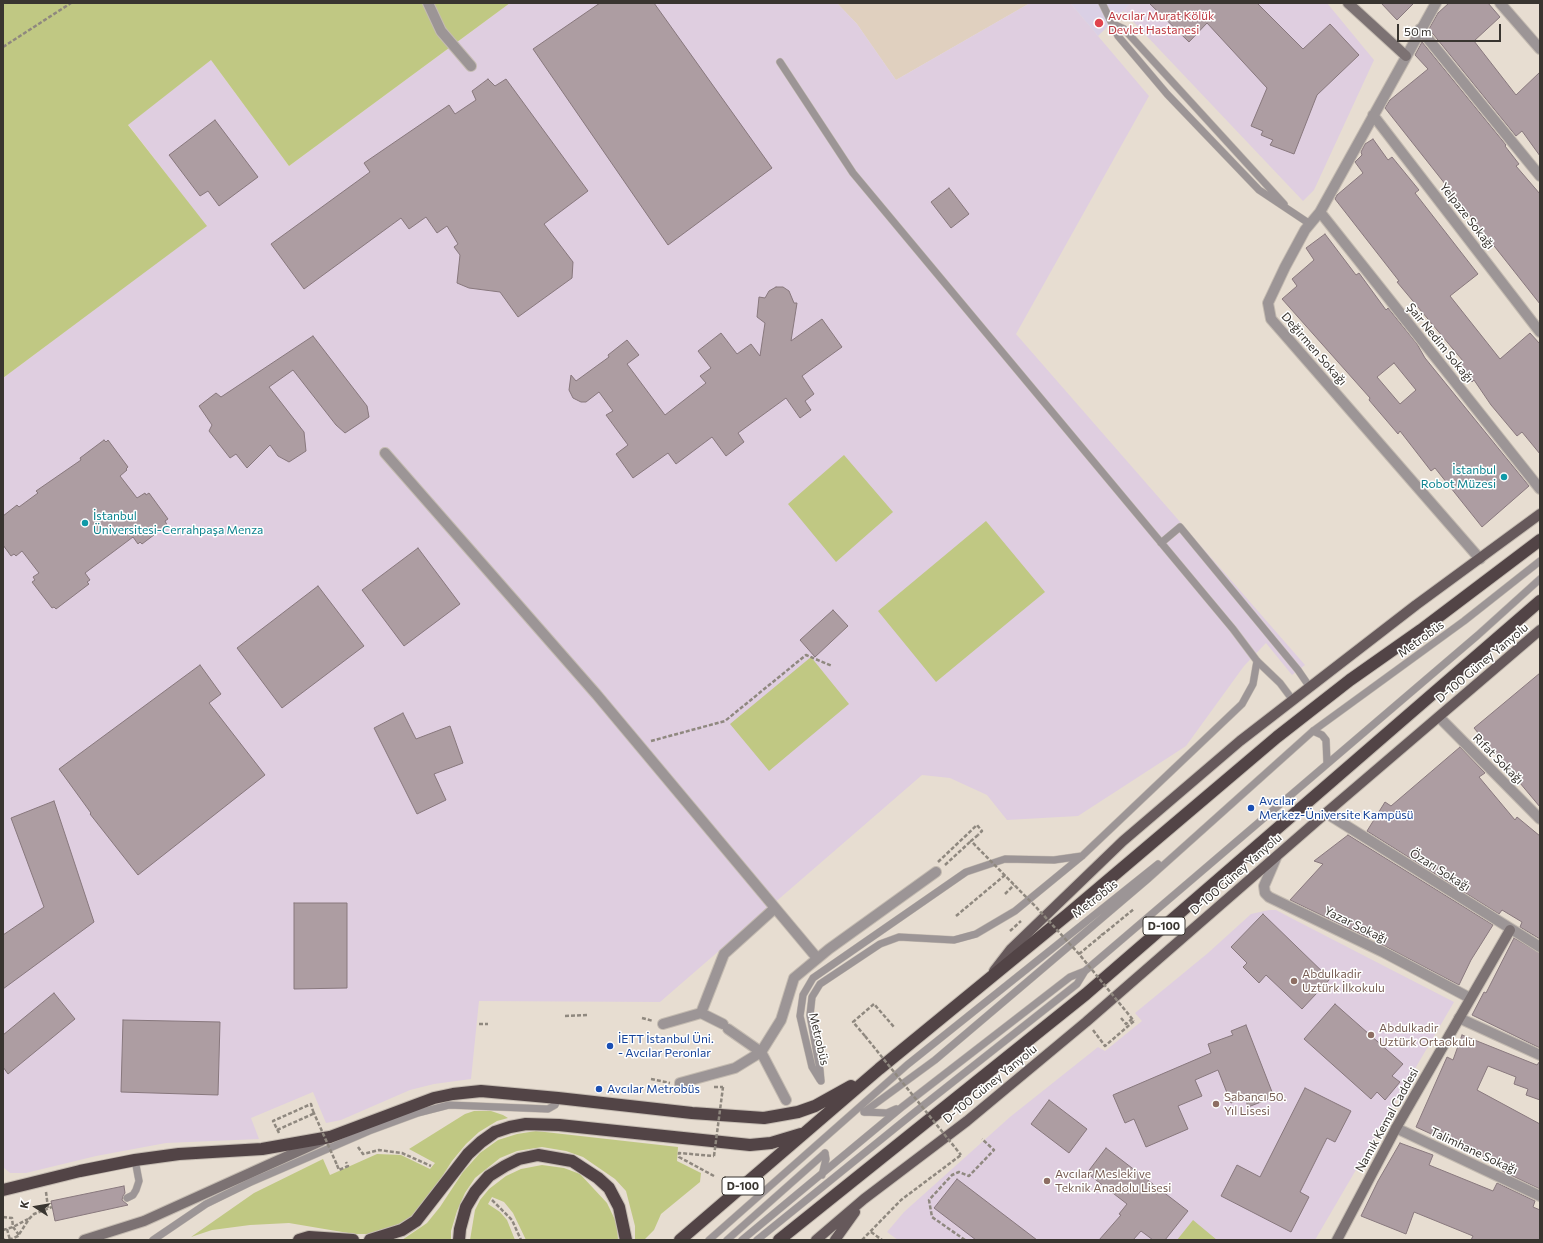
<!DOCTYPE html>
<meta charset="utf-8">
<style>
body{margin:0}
#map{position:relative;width:1543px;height:1243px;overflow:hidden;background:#e7ddd1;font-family:Commissioner,sans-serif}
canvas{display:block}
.frame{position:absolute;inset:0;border:4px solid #393530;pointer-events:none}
.north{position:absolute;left:16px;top:1187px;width:40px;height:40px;-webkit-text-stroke:3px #fff;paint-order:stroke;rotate:282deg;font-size:11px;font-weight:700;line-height:16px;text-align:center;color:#393530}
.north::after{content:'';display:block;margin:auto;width:14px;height:18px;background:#393530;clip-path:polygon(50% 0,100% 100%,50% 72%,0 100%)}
.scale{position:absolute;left:1397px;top:24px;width:104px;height:18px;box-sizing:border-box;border:2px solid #393530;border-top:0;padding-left:5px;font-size:12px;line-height:14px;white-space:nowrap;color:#393530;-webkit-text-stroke:3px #fff;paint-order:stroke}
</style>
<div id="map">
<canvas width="1543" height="1243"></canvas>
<div class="frame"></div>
<div class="north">K</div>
<div class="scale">50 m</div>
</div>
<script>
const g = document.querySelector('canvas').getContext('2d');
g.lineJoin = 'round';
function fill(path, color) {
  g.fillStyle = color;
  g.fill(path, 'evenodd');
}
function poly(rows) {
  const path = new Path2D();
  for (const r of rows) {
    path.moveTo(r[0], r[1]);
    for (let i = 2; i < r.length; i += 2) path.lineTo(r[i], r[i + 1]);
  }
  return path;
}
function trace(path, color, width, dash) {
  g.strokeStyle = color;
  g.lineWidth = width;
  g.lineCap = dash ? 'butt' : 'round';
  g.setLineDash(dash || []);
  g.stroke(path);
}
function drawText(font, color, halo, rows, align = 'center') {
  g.font = font + ' Commissioner,sans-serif';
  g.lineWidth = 3;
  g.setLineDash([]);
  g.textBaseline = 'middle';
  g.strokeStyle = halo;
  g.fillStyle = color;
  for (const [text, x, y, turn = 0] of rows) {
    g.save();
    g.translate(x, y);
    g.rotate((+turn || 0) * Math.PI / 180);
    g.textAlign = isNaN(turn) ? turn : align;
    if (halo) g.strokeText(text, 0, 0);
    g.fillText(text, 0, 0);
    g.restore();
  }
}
const built = poly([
 [837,3,1030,3,896,80,857,24]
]);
const education = poly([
 [510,3,837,3,857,24,896,80,1030,3,1070,3,1149,96,1016,334,1305,665,1292,675,1266,643,1244,666,1186,746,1078,816,1007,820,987,795,950,778,922,775,660,1002,479,1001,471,1079,434,1084,410,1090,341,1120,326,1123,313,1092,251,1118,259,1139,166,1143,96,1156,26,1173,10,1173,3,1167,3,378,206,226,128,124,211,60,289,166],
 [1131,3,1327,3,1374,60,1314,190,1303,201,1123,11],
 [1269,910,1276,910,1291,918,1454,1002,1315,1240,898,1240,887,1232,904,1212,1010,1117,1098,1047,1105,1051,1142,1021,1135,1013,1208,953,1251,914]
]);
const medical = poly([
 [1070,3,1131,3,1098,36]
]);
const green = poly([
 [3,3,510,3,289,166,211,60,128,125,207,226,3,378],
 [844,455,893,512,836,562,788,504],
 [986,521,1045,592,936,682,878,611],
 [811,657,849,704,769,771,730,724],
 [474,1111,491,1111,503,1115,508,1118,497,1121,479,1132,466,1144,452,1161,429,1197,411,1217,388,1230,369,1234,354,1234,289,1223,250,1225,212,1230,191,1237,254,1193,323,1159,330,1175,377,1154,401,1155,430,1169,435,1163,409,1149,465,1114],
 [536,1131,678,1147,677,1161,701,1173,700,1182,661,1214,654,1230,644,1240,635,1240,635,1226,626,1191,615,1179,583,1157,566,1151,542,1147,517,1151,500,1158,475,1178,465,1193,457,1211,451,1231,451,1240,402,1240,427,1223,440,1207,463,1172,480,1153,498,1140,517,1134],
 [542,1165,564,1168,580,1174,607,1203,617,1224,618,1240,526,1240,513,1213,504,1202,492,1197,488,1204,500,1212,507,1220,515,1240,470,1240,475,1210,480,1200,489,1189,506,1176,521,1169],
 [1193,1220,1217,1240,1177,1240]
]);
const building = poly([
 [600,3,654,3,772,168,668,245,533,49,600,3],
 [1149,3,1257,3,1303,49,1330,24,1359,55,1317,95,1294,154,1270,145,1273,140,1261,135,1263,131,1251,126,1267,88,1207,23,1189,42,1149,3],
 [1381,3,1414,3,1397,20,1381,3],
 [1449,3,1488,3,1500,17,1474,41,1516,95,1540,72,1540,156,1522,131,1516,136,1429,29,1438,13,1449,3],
 [1422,42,1506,145,1505,146,1519,164,1516,166,1540,194,1540,304,1385,108,1390,100,1428,69,1415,55,1422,42],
 [488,79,495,86,506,79,588,191,544,224,573,262,572,278,518,317,500,292,469,288,457,283,460,255,454,247,458,244,447,226,437,233,426,217,409,229,401,218,304,289,271,244,370,172,364,163,449,105,455,114,476,100,472,91,488,79],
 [215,120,258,177,219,206,208,191,200,196,169,155,215,120],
 [1373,139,1388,160,1392,157,1419,190,1415,193,1478,274,1450,296,1500,359,1530,333,1540,344,1540,454,1522,432,1517,436,1491,405,1474,380,1472,382,1460,364,1463,361,1397,282,1399,281,1335,199,1337,195,1363,173,1355,162,1362,155,1361,152,1365,144,1373,139],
 [949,188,969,214,951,228,931,202,949,188],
 [1325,234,1356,275,1359,273,1386,310,1388,308,1417,344,1425,358,1529,486,1482,527,1435,468,1431,471,1400,431,1398,434,1369,400,1370,398,1282,299,1297,286,1292,279,1314,260,1306,248,1325,234],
 [1394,363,1416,390,1400,404,1377,377,1394,363],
 [776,287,783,287,789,291,794,303,797,303,791,341,822,319,842,347,802,376,814,394,805,401,811,410,800,418,786,398,738,433,744,442,726,456,712,437,676,464,668,453,633,478,616,454,628,445,606,415,613,411,599,392,586,402,581,402,573,398,569,390,571,375,576,381,609,357,608,355,627,340,639,355,627,364,665,415,706,383,700,376,711,368,698,351,721,333,737,354,751,344,760,356,765,323,757,317,759,297,765,298,769,291,776,287],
 [313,336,367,406,369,417,345,433,336,425,293,370,269,387,304,432,306,451,289,462,278,456,270,445,247,468,236,454,230,458,209,431,212,425,199,406,216,393,221,397,313,336],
 [104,440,106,442,108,440,128,467,126,469,127,470,120,476,137,498,145,493,146,495,149,493,168,519,165,521,167,525,142,544,140,542,138,544,133,537,85,573,90,580,87,582,89,584,56,609,54,607,52,608,32,582,35,580,33,577,39,573,22,551,16,556,14,554,11,556,3,545,3,516,17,505,19,507,38,493,36,491,81,460,80,458,104,440],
 [418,548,460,604,404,646,362,590,418,548],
 [318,586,364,646,282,708,237,648,318,586],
 [833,610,848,626,815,657,800,640,833,610],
 [200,665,221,694,209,703,265,775,138,875,90,814,91,813,59,769,200,665],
 [1540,673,1540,807,1474,728,1540,673],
 [403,713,416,739,450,726,463,763,434,774,446,800,417,814,374,728,403,713],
 [1460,747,1485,773,1479,777,1515,820,1517,817,1540,836,1540,939,1520,927,1522,922,1502,910,1499,914,1367,831,1385,802,1391,806,1460,747],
 [54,801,94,922,3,989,3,935,44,907,11,818,54,801],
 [1348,835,1493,925,1471,960,1459,985,1379,943,1371,936,1369,938,1290,900,1323,864,1314,861,1348,835],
 [294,903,347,903,347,988,294,989,294,903],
 [1263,914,1330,979,1302,1009,1266,975,1259,983,1243,967,1247,963,1231,947,1263,914],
 [1514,938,1540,953,1540,1048,1472,1015,1484,992,1486,993,1514,938],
 [54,993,75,1019,8,1074,3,1067,3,1035,54,993],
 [1335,1004,1403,1064,1392,1076,1400,1082,1385,1100,1377,1092,1371,1099,1304,1039,1335,1004],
 [123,1020,220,1022,218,1095,121,1092,123,1020],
 [1246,1025,1274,1097,1248,1107,1245,1097,1231,1103,1218,1070,1195,1080,1202,1096,1178,1106,1188,1129,1146,1147,1134,1119,1125,1123,1113,1095,1211,1053,1208,1044,1233,1035,1231,1031,1246,1025],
 [1462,1035,1537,1065,1540,1061,1540,1100,1526,1095,1528,1089,1514,1084,1516,1077,1488,1066,1477,1090,1540,1124,1540,1189,1502,1171,1504,1167,1454,1141,1453,1144,1416,1127,1447,1057,1453,1060,1462,1035],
 [1305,1088,1351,1111,1335,1142,1327,1138,1300,1192,1309,1197,1291,1232,1221,1196,1237,1165,1260,1177,1305,1088],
 [1049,1100,1087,1129,1069,1153,1031,1124,1049,1100],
 [1400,1143,1433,1155,1429,1165,1493,1191,1497,1183,1535,1201,1533,1207,1540,1210,1540,1240,1471,1240,1473,1236,1414,1212,1406,1234,1361,1216,1378,1181,1400,1143],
 [1106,1148,1188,1211,1165,1240,1153,1240,1141,1231,1133,1240,1099,1240,1121,1215,1119,1214,1127,1204,1087,1173,1106,1148],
 [957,1179,1037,1240,976,1240,934,1208,957,1179],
 [124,1186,125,1193,123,1196,122,1200,128,1205,55,1221,51,1201,124,1186]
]);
const path = poly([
 [3,47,71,3],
 [651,741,725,721,806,655,832,666],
 [938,862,977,825,982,831,978,835],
 [945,865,971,841],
 [1005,894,1014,885],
 [956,916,1005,875],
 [1010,931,1021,921],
 [1102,935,1134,909],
 [1079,954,1102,935,1101,934],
 [565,1016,588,1015],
 [642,1018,653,1021],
 [1121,1018,1126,1024,1132,1019],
 [479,1024,488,1024],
 [1093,1030,1105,1046,1134,1021],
 [865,1036,853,1022,874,1004,894,1027],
 [651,1079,670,1083],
 [714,1087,723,1087],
 [277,1130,315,1113],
 [279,1133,273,1121,311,1104,313,1111],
 [358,1147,363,1154,379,1150,402,1153,431,1166],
 [337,1165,339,1170,348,1166,346,1162],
 [714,1176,679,1157,679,1153,714,1156],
 [46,1192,48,1208],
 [492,1200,512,1220,521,1240],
 [3,1217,12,1218,13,1227,19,1235],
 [7,1229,10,1240],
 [3,1230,13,1227,28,1219],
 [871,1232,882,1240],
 [3,1239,5,1240],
 [9,1240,18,1236,29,1219,34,1214,52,1207],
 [862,1240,901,1200,961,1155],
 [965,1240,932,1217,929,1200,952,1175,959,1172,969,1176,994,1150,982,1139]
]);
const lane = poly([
 [1102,3,1118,36,1167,94,1259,190,1310,224],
 [1113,24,1124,29,1284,204],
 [780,62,853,173,1233,629,1257,661,1280,683,1292,699],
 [1161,543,1180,527,1298,670,1309,686],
 [1313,731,1322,735,1326,740,1327,763],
 [820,1080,812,1067,800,1016,803,995,813,978,966,872,1005,859,1054,860,1082,856],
 [821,1081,820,1070,810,1015,812,997,820,984,880,944,899,937,954,940,976,934,1015,911,1082,856,1242,704,1253,684,1257,661],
 [864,1112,935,1060,1034,976,1149,878,1313,731,1464,621,1540,561],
 [864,1112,887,1113,896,1109],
 [822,1175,826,1159,825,1153],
 [127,1198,133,1195,136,1190,139,1181,135,1160],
 [153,1240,206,1204,251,1182,369,1131,418,1113,449,1105,548,1109,555,1105,558,1098],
 [709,1240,907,1065,1158,864],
 [727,1240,825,1153],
 [742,1240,902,1107,1070,977,1085,971],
 [757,1240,915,1112,1077,984,1085,971,1478,635,1540,579]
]);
const street = poly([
 [428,3,441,31,471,66],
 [1436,3,1320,212,1305,230,1285,267,1268,303,1271,319,1480,559],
 [1500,3,1540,49],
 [1420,29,1540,176],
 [1373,115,1540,332],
 [1320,212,1540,489],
 [385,453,597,695,817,958],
 [1439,717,1540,819],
 [1326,813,1540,947],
 [1276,858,1264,886,1265,893,1269,897,1383,952,1470,998],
 [701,1013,723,1024],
 [1459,1018,1540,1055],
 [663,1024,701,1013,724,954,775,908],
 [728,1029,761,1052,786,1100],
 [680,1087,680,1083,735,1068,761,1052,781,1020,794,978,829,949,936,872],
 [1396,1128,1540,1196]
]);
const secondary = poly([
 [1348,3,1406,56],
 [84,1240,144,1221,321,1141],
 [1337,1240,1396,1128,1510,930]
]);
const primary = poly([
 [994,971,1011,949,1123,841,1240,741,1416,605,1540,514],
 [816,1240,864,1199,967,1121,1086,1022,1326,813,1540,630],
 [835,1240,855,1212]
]);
const highway = poly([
 [3,1190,80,1171,135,1160,179,1154,262,1149,330,1137,434,1098,453,1094,481,1091,558,1098,692,1113,764,1118,798,1112,815,1106,851,1086],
 [299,1240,309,1237,353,1240],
 [370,1240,402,1230,416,1221,468,1154,481,1142,495,1132,510,1127,526,1124,559,1125,750,1145,771,1143,801,1134],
 [459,1240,460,1229,466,1207,475,1192,489,1176,505,1166,519,1159,538,1155,572,1161,598,1178,609,1188,619,1207,626,1240],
 [680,1240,879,1069,1067,915,1277,737,1350,680,1421,630,1540,540],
 [779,1240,1086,994,1540,601]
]);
const pathBridge = poly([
 [978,835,971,841,1036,907,1079,954,1134,1021],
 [865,1036,961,1155],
 [313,1111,337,1165],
 [714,1156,723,1087]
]);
const markers = [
 [1099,23,5,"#e0444e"],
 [1504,477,4,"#0f9aa8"],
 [85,523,4,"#0f9aa8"],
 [1251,808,4,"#1a4fb4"],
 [1294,981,4,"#8d6e63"],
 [1371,1035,4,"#8d6e63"],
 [610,1046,4,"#1a4fb4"],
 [599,1089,4,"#1a4fb4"],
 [1216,1104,4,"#8d6e63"],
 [1047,1181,4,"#8d6e63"]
];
const shields = [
 [1164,926,42],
 [743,1186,42]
];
const shieldNames = [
 ["D-100",1164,926],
 ["D-100",743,1186]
];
const healthNames = [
 ["Avcılar Murat Kölük",1108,16],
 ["Devlet Hastanesi",1108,30]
];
const streetNames = [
 ["Yelpaze Sokağı",1467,216,52],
 ["Şair Nedim Sokağı",1440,343,51],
 ["Değirmen Sokağı",1314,349,49],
 ["Metrobüs",1421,639,-36],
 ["D-100 Güney Yanyolu",1482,663,-40],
 ["Rıfat Sokağı",1498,759,45],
 ["Özarı Sokağı",1440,870,32],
 ["D-100 Güney Yanyolu",1236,874,-41],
 ["Metrobüs",1095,899,-38],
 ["Yazar Sokağı",1356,925,26],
 ["Metrobüs",819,1039,77],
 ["D-100 Güney Yanyolu",990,1084,-39],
 ["Namık Kemal Caddesi",1387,1120,-61],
 ["Talimhane Sokağı",1474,1151,25]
];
const cultureNames = [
 ["İstanbul",1496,470],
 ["Robot Müzesi",1496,484],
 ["İstanbul",93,516,"left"],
 ["Üniversitesi-Cerrahpaşa Menza",93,530,"left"]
];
const transitNames = [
 ["Avcılar",1259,801],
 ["Merkez-Üniversite Kampüsü",1259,815],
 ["İETT İstanbul Üni.",618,1039],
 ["- Avcılar Peronlar",618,1053],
 ["Avcılar Metrobüs",607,1089]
];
const educationNames = [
 ["Abdulkadir",1302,974],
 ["Uztürk İlkokulu",1302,988],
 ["Abdulkadir",1379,1028],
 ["Uztürk Ortaokulu",1379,1042],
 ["Sabancı 50.",1224,1097],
 ["Yıl Lisesi",1224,1111],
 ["Avcılar Mesleki ve",1055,1174],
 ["Teknik Anadolu Lisesi",1055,1188]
];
fill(built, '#e0d0bf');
fill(education, '#dfcee0');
fill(medical, '#dad0e5');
fill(green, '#c0c883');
fill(building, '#ad9da2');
trace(building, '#88787d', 1);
trace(lane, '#c4bbb1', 8);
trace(street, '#c4bbb1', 12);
trace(secondary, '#c4bbb1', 12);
trace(primary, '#c4bbb1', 12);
trace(highway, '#c4bbb1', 14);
trace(path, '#8f887f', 2.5, [4, 2]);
trace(lane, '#9c9596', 7);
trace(street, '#9c9596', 10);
trace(secondary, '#7c7273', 10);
trace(primary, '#66595b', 10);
trace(highway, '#524446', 12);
trace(pathBridge, '#8f887f', 2.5, [4, 2]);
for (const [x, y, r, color] of markers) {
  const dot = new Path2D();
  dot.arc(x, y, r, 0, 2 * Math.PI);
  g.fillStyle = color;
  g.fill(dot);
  trace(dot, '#fff', 1.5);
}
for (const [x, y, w] of shields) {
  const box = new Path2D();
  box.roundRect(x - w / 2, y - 9, w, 18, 3);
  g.fillStyle = '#fff';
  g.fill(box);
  trace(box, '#393530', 1);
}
drawText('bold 11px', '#393530', null, shieldNames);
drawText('12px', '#be3a42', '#fff', healthNames, 'left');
drawText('12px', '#393530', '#fff', streetNames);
drawText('12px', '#0d838f', '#fff', cultureNames, 'right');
drawText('12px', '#164399', '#fff', transitNames, 'left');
drawText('12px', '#785e54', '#fff', educationNames, 'left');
</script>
